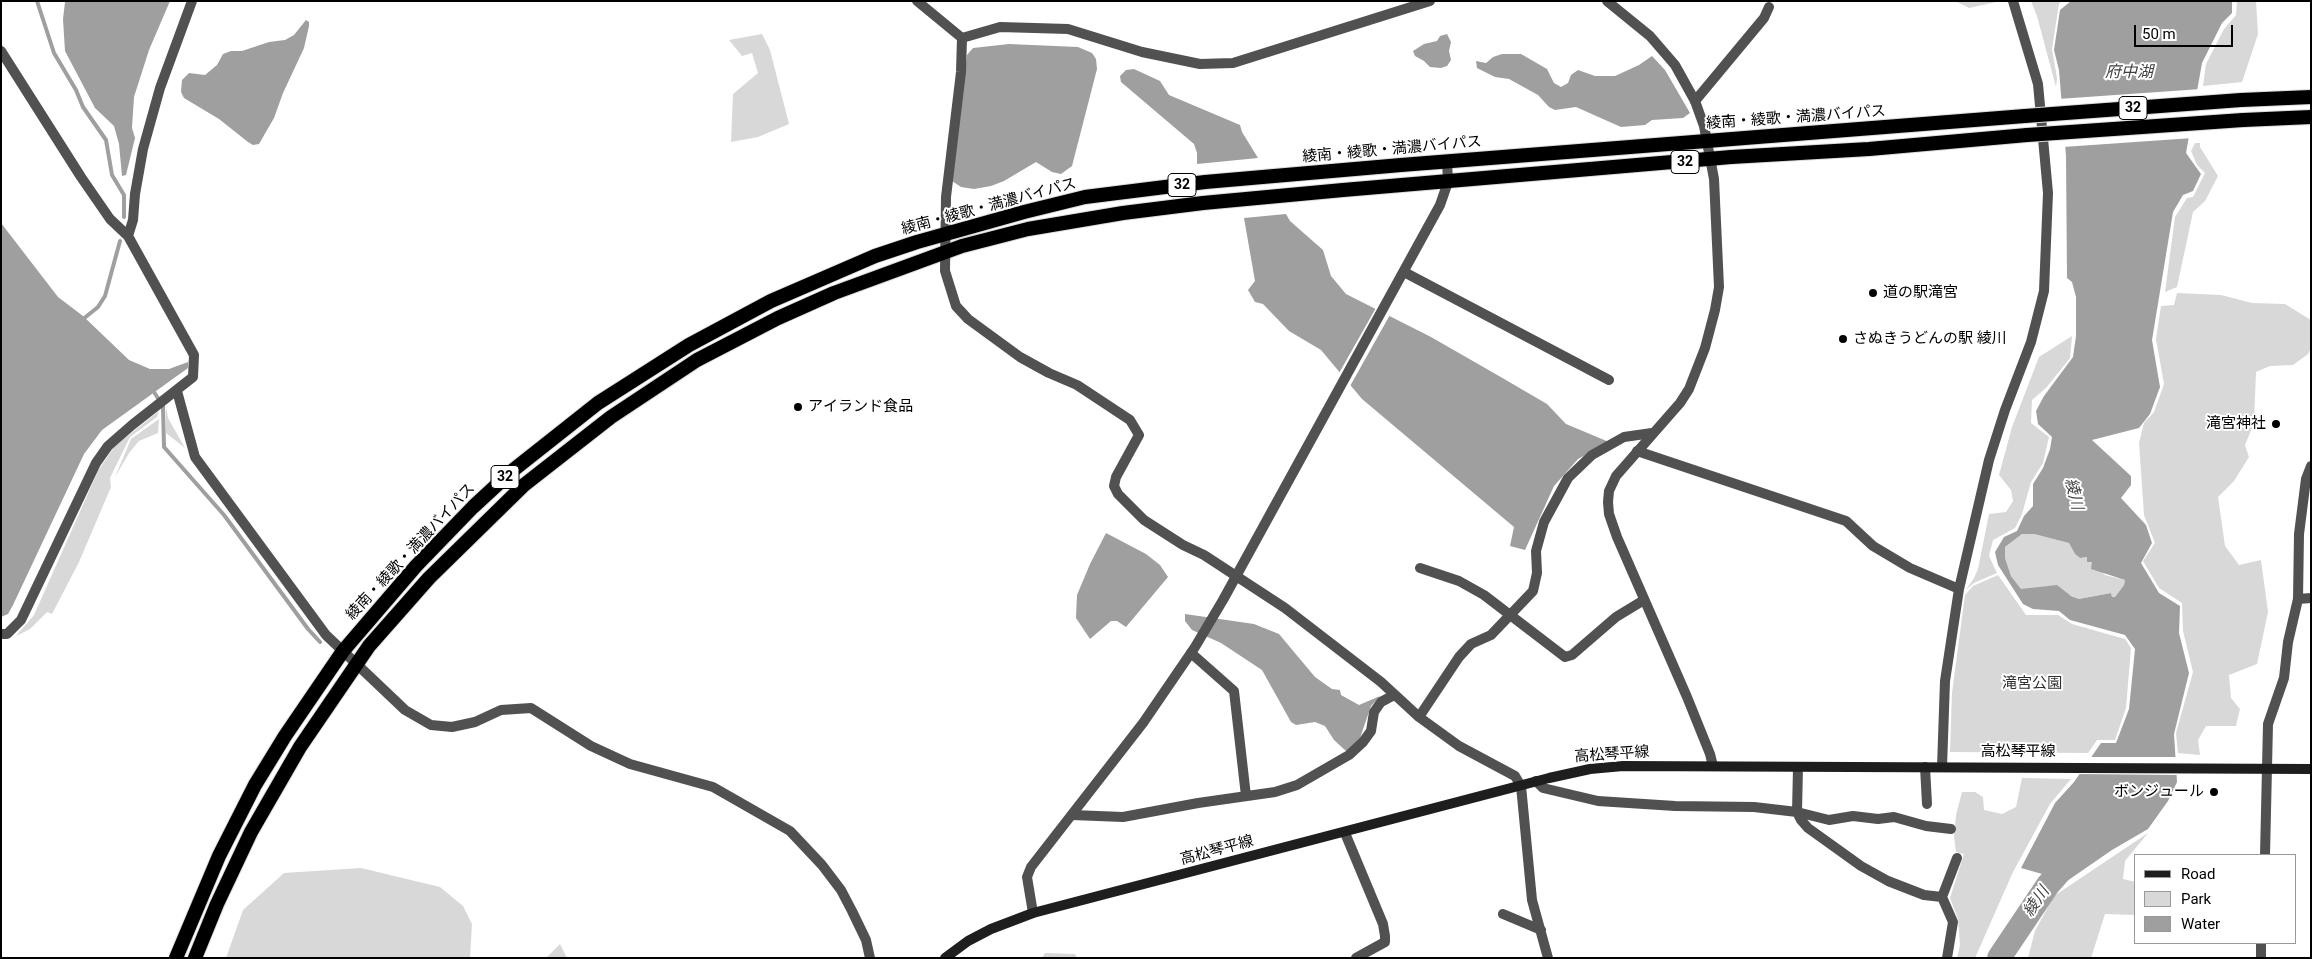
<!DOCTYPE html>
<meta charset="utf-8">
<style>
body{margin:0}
#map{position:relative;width:2312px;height:959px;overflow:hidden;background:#fff;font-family:Roboto,sans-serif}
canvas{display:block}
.frame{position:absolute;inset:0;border:2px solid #000;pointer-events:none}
.legend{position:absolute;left:2134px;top:854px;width:162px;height:90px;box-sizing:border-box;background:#fff;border:1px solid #999;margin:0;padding:6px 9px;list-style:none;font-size:15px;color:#000}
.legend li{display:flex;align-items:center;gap:10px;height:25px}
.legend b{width:25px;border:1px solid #999}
.scale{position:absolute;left:2134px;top:25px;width:99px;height:22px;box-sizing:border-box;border:2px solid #000;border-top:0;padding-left:6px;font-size:15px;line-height:18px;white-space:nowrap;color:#000;-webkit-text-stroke:4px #fff;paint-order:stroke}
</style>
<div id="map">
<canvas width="2312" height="959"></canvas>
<div class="frame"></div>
<ul class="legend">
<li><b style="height:6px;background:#1e1e1e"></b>Road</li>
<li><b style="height:14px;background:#d8d8d8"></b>Park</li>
<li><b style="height:14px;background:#9f9f9f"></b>Water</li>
</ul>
<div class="scale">50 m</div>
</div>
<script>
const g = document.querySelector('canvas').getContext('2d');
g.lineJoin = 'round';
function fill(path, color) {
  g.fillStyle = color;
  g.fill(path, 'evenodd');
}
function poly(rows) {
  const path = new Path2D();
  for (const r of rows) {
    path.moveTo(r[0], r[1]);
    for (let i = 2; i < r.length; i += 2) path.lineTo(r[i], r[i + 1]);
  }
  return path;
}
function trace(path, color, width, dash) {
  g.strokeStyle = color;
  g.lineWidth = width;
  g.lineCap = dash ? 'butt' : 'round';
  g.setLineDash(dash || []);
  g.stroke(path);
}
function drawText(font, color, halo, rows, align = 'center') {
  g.font = font + ' Roboto,"Noto Sans JP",sans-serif';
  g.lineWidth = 4;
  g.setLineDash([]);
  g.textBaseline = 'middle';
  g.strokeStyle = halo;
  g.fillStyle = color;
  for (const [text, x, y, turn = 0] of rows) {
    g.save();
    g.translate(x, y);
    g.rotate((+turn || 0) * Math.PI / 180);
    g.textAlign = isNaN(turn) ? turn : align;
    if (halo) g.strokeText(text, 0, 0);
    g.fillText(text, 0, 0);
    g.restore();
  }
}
const green = poly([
 [1955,1,2001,1,1969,8],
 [2031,1,2061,1,2059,4,2052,49,2057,78,2056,87,2037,16],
 [2237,1,2256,1,2258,34,2242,82,2203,86,2206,64,2224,29,2236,15],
 [762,34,770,50,789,124,758,137,731,142,733,94,758,73,752,53,742,56,729,40],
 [2195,143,2200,143,2200,147,2218,176,2205,201,2193,212,2177,287,2165,292,2175,217,2187,198,2193,197,2205,173,2197,165,2191,151],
 [2177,293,2221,295,2252,303,2285,304,2311,320,2311,348,2308,354,2293,365,2270,366,2256,372,2254,423,2245,445,2249,457,2234,481,2218,497,2225,546,2239,565,2261,560,2268,612,2257,664,2229,675,2231,698,2240,709,2236,726,2206,726,2198,740,2200,755,2178,753,2176,733,2193,672,2183,631,2182,603,2159,588,2143,561,2155,543,2144,515,2139,443,2144,423,2154,412,2164,384,2156,339,2161,306,2174,305],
 [2072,336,2070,358,2046,388,2032,400,2031,423,2049,437,2043,463,2031,482,2022,514,2015,528,1993,540,1989,556,1997,573,1974,583,1966,590,1974,578,1978,569,1989,514,2006,512,2013,501,2011,490,1999,475,2012,427,2039,357],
 [166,406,168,418,185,448,166,433],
 [159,411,157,417,130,437,110,478,111,487,79,562,52,614,47,612,30,629,16,636,34,615,98,471,114,447],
 [159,419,158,433,139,441,129,453,115,477,131,439],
 [2022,534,2034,534,2069,543,2075,554,2080,558,2087,557,2105,575,2125,580,2124,585,2115,597,2112,597,2111,593,2079,599,2049,586,2034,589,2021,589,2011,576,2005,558,2005,547],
 [1998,575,2026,615,2058,615,2072,624,2125,639,2131,648,2126,708,2115,740,2097,740,2088,753,1950,752,1952,693,1965,595,1973,586],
 [2022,778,2071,779,2050,804,2013,872,1975,958,1957,958,1960,945,1958,919,1950,898,1964,854,1956,852,1954,837,1956,815,1962,792,1975,792,1983,797,1984,810,2002,814,2016,807],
 [2148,833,2125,861,2123,879,2136,882,2136,915,2105,914,2091,958,2028,958,2035,931,2054,896],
 [361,868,440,887,463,906,472,924,470,958,226,958,243,910,284,873],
 [560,944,567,958,546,958],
 [1045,953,1075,954,1077,958,1042,958]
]);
const water = poly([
 [170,1,149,50,134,97,132,128,135,138,126,175,122,176,119,144,114,126,95,108,65,51,63,19,65,2],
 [2071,1,2232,1,2232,13,2222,23,2202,63,2186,153,2201,174,2193,191,2183,195,2173,212,2152,340,2160,387,2150,414,2139,428,2092,440,2131,476,2131,485,2121,498,2146,525,2152,543,2141,563,2159,593,2180,606,2179,633,2189,673,2174,734,2177,782,2168,801,2148,829,2112,850,2067,881,2021,868,2055,803,2074,782,2101,743,2116,743,2129,709,2135,649,2125,635,2070,620,2059,611,2033,609,2023,604,1998,565,1995,552,2004,537,2017,531,2024,516,2033,506,2033,484,2043,468,2050,449,2052,437,2038,424,2036,411,2044,396,2073,357,2076,336,2076,297,2072,282,2067,278,2066,156,2059,70,2054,50,2060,10],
 [2022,534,2034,534,2069,543,2075,554,2080,558,2087,557,2087,562,2092,562,2091,569,2125,580,2124,585,2115,597,2112,597,2111,593,2079,599,2071,596,2057,585,2021,589,2011,576,2005,558,2005,547],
 [306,20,309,22,309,26,304,48,283,93,274,118,259,144,253,145,248,142,219,119,184,98,181,92,182,80,189,73,205,75,217,65,223,54,231,51,242,51,269,42,285,40,294,35],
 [1447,34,1451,42,1449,51,1451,60,1447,66,1441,68,1430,67,1424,61,1415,56,1413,51,1424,44,1437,41,1440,36],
 [1009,44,1078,47,1092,53,1096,59,1097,69,1072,166,1061,174,1052,172,1036,162,1004,181,991,186,974,189,961,187,952,181,967,55,973,48],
 [1502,54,1521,54,1547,69,1554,83,1561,87,1568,83,1571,75,1578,70,1595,76,1615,76,1639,65,1652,56,1665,70,1690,113,1683,118,1652,120,1645,125,1621,127,1576,107,1555,110,1549,107,1538,95,1509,79,1495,77,1477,68,1476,61,1486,63,1493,57],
 [1134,69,1160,81,1169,95,1240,125,1242,132,1258,158,1197,164,1197,153,1194,144,1121,82,1120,76,1126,70],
 [1286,214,1290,221,1323,250,1331,276,1346,294,1431,337,1499,376,1547,404,1566,424,1609,442,1578,459,1554,486,1525,550,1510,546,1514,527,1362,399,1321,350,1289,331,1263,304,1255,302,1248,290,1255,281,1244,218],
 [1,223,58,297,83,316,129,360,150,369,169,369,188,362,188,368,102,430,84,454,13,605,8,614,1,617],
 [1106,533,1146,554,1160,565,1168,577,1126,627,1117,621,1111,621,1090,639,1076,618,1077,595,1090,564],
 [1185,614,1254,624,1279,634,1315,677,1332,689,1340,690,1341,695,1359,705,1380,696,1371,706,1359,741,1350,751,1346,751,1334,740,1325,726,1315,722,1296,725,1291,722,1262,670,1221,643,1192,630,1185,621]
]);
const pier = poly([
 [2201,89,2193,138,2063,147,2058,99],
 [1377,306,1391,313,1349,388,1338,375],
 [2088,757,2178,757,2179,775,2077,774]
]);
const stream = poly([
 [37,1,54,53,76,90,83,107,106,140,112,175,124,195,124,217],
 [82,320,98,307,105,296,120,241],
 [152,389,163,406,164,447,224,515,308,629,320,642]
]);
const river = poly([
 [1999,958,2048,885,2076,853]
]);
const minor = poly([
 [917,1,962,38],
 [962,38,961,72,946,197,945,271,956,306,968,319,1020,357,1049,373,1077,385,1130,420,1139,435,1116,477,1114,486,1118,494,1144,520,1183,545,1204,555,1285,608,1381,682,1419,717,1459,746,1515,776,1521,786,1532,900,1548,958],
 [962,38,1000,27,1068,29,1142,52,1200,64,1233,63,1430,1],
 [1,51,81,177,110,219,128,236,194,355,193,377,132,425,108,446,96,463,21,620,7,634,1,634],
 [1695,101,1764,18,1769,7],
 [128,236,133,220,135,194,143,149,160,88,192,1],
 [1404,272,1609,380],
 [177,391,195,457,326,635,405,710,431,725,452,727,475,722,501,710,531,708,591,746,630,764,713,787,790,831,822,865,841,890,852,911,866,940,870,958],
 [1637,451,1846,521,1873,546,1910,568,1959,589],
 [1420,568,1459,581,1484,595,1565,657,1572,655,1616,617,1644,600],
 [2298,599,2311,598],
 [1191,653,1234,691,1246,796],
 [1419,717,1459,657,1471,644,1491,635,1533,591,1537,573,1536,551,1544,522,1568,478,1592,455,1624,437,1652,433],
 [1798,767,1797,812,1801,820,1808,828,1861,866,1888,881,1924,895,1942,897,1957,858],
 [1925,767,1927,804],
 [1942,767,1945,681,1959,589,1989,460,2005,410,2031,342,2044,291,2048,193,2038,84,2013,1],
 [1536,781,1543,788,1598,801,1675,806,1754,807,1797,812,1829,820,1853,816,1878,819,1894,817,1926,826,1951,829],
 [1072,815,1123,817,1198,803,1275,792,1297,785,1349,755,1363,742,1371,731,1374,712,1381,702,1394,695],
 [1345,833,1383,924,1385,936,1385,942,1356,958],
 [2265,855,2268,724,2284,678,2288,642,2298,599,2299,534,2306,479,2311,466],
 [1942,897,1953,922,1947,958],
 [1503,914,1541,930],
 [2261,958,2261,943]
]);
const tertiary = poly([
 [1607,1,1650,36,1675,65,1695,101,1704,126,1714,179,1719,287,1715,310,1705,348,1689,389,1680,403,1616,476,1609,491,1608,502,1609,514,1617,537,1687,697,1710,754,1713,766],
 [1033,913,1027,877,1031,867,1143,723,1195,647,1223,600,1440,205,1448,182,1447,161]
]);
const secondary = poly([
 [945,958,968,941,991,929,1033,913,1549,778,1590,769,1623,766,2311,769]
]);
const trunk = poly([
 [2241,100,2311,97],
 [2243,120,2311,117],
 [176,958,219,856,255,785,285,736,343,651,416,566,473,507,512,471,598,403,689,345,771,301,875,256,917,242,1024,212,1085,197,1205,182,1401,165,2025,116],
 [195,958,217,904,251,832,300,747,369,646,429,578,524,485,611,417,697,360,778,318,834,293,962,246,1028,229,1123,213,1203,203,1343,190,1731,157,1869,149,2027,135]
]);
const trunkBridge = poly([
 [2025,116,2241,100],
 [2027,135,2243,120]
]);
const markers = [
 [1873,293,5,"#000"],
 [1843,339,5,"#000"],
 [798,407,5,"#000"],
 [2276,424,5,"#000"],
 [2214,792,5,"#000"]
];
const shields = [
 [2133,108,28],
 [1685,162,28],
 [1182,185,28],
 [505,477,28]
];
const shieldNames = [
 ["32",2133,108],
 ["32",1685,162],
 ["32",1182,185],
 ["32",505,477]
];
const streetNames = [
 ["綾南・綾歌・満濃バイパス",1796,118,-4],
 ["綾南・綾歌・満濃バイパス",1392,150,-5],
 ["綾南・綾歌・満濃バイパス",989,207,-15],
 ["綾南・綾歌・満濃バイパス",411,552,-47],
 ["高松琴平線",2018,752],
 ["高松琴平線",1612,755,-4],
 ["高松琴平線",1217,851,-15]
];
const poiNames = [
 ["道の駅滝宮",1883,293],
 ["さぬきうどんの駅 綾川",1853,339],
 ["アイランド食品",808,407],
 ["滝宮神社",2266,424,"right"],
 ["ボンジュール",2204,792,"right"]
];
const parkNames = [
 ["滝宮公園",2032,684]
];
const waterNames = [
 ["府中湖",2129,73],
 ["綾川",2073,494,76],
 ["綾川",2037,902,-55]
];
fill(green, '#d8d8d8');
fill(water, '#9f9f9f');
fill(pier, '#fff');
trace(stream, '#9f9f9f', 4);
trace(river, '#9f9f9f', 24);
trace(trunk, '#dbdbdb', 16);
trace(minor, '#515151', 10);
trace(tertiary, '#515151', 10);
trace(secondary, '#1e1e1e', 10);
trace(trunk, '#000', 14);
trace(trunkBridge, '#dbdbdb', 16, []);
trace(trunkBridge, '#000', 14);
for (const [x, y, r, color] of markers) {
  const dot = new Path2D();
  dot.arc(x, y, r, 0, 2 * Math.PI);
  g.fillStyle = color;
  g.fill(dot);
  trace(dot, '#fff', 2);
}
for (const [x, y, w] of shields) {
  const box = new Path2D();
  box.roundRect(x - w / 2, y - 11.5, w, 23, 4);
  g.fillStyle = '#fff';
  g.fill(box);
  trace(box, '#000', 1);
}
drawText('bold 14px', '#000', null, shieldNames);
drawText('15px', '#000', '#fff', streetNames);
drawText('15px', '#000', '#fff', poiNames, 'left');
drawText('15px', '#2f2f2f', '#fff', parkNames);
drawText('italic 16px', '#404040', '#fff', waterNames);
</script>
